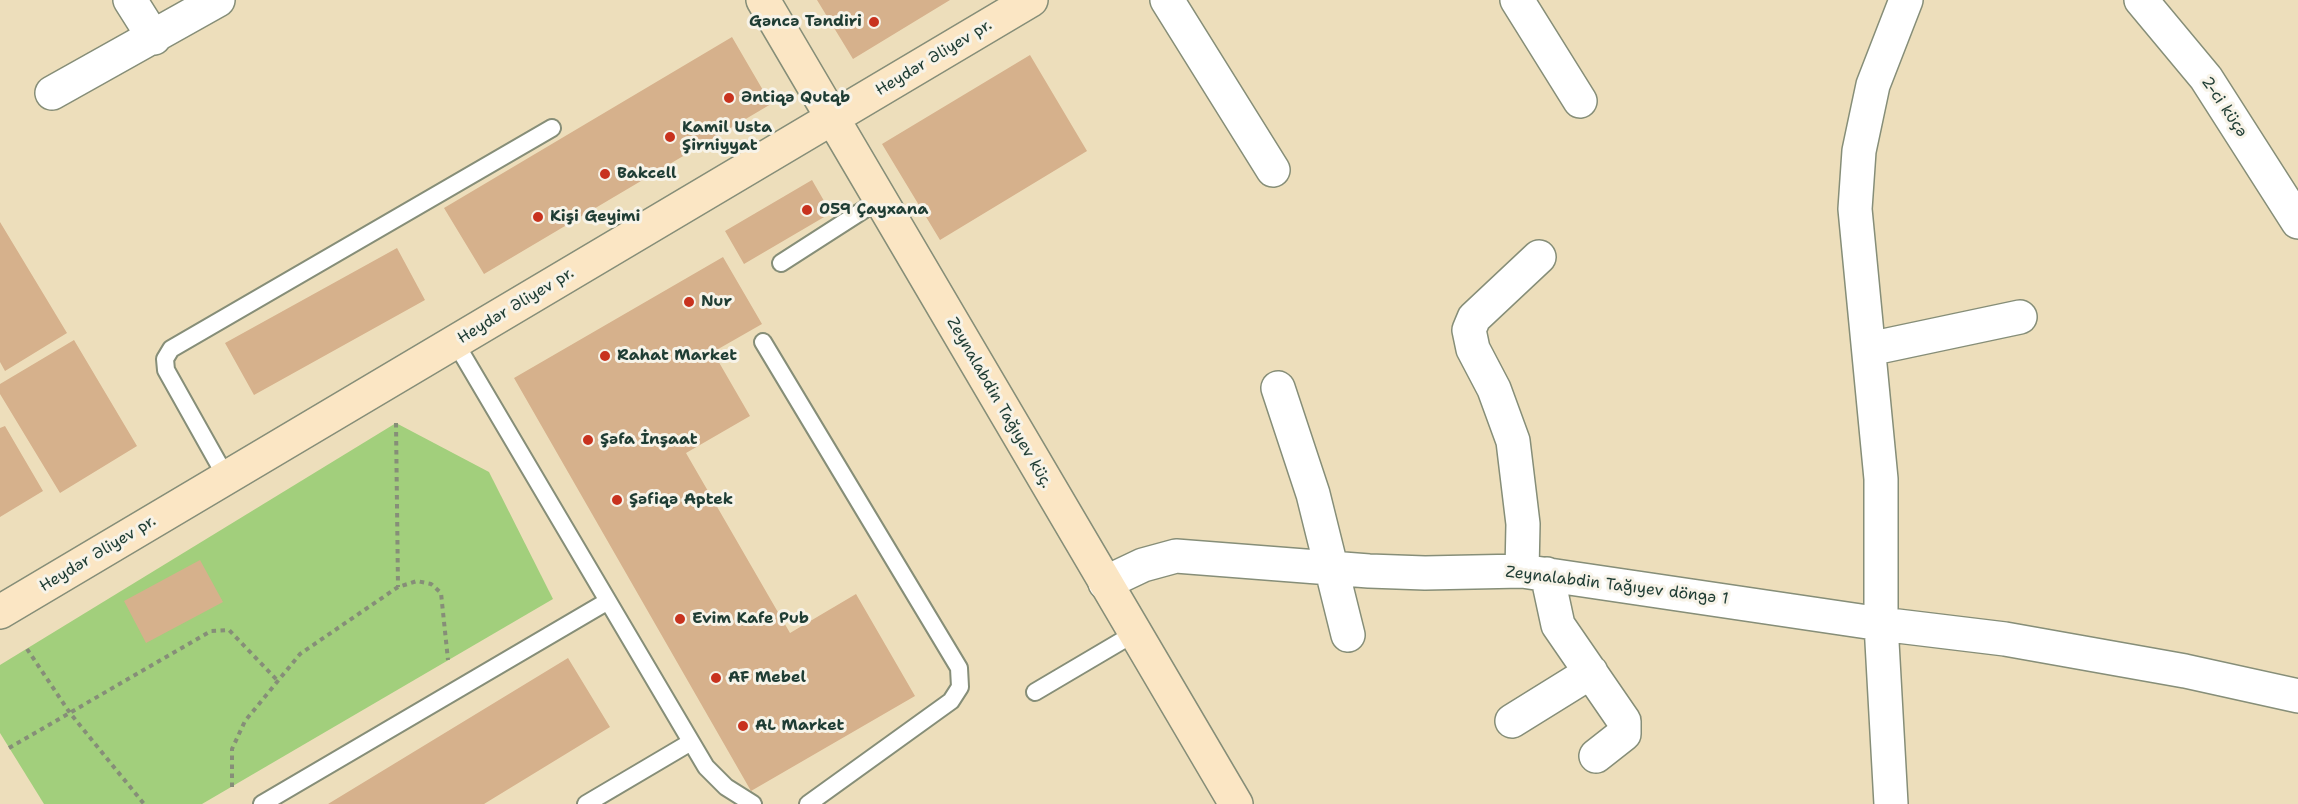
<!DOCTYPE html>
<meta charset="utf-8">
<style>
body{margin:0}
canvas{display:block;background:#eddebb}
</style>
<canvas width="2298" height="804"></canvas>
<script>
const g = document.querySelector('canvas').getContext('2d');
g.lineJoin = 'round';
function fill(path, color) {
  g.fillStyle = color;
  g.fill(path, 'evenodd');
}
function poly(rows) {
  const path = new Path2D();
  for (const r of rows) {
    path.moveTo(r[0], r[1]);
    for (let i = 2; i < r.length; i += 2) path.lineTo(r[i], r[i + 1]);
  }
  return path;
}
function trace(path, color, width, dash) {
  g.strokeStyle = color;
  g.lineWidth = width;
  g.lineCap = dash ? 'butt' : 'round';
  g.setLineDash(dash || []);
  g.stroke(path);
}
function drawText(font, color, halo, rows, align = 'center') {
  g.font = font + ' "Shantell Sans",sans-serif';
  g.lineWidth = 6;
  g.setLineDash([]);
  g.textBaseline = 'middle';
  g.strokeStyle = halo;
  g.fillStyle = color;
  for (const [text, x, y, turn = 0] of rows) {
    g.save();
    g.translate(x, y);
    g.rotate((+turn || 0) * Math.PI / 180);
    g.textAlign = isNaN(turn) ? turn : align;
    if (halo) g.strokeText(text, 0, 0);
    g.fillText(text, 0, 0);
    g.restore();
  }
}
const green = poly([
 [396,423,489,472,553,599,202,804,44,804,0,733,0,665]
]);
const building = poly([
 [817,0,950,0,853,59],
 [732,37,771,104,484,274,444,208],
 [1030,55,1087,151,940,240,882,144],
 [812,180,831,213,744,264,725,231],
 [0,222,67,333,5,371,0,362],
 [397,248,425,300,254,395,225,343],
 [723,257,762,324,713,352,750,416,686,453,790,633,856,594,915,696,751,791,514,378],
 [74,340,137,446,60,493,0,394,0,384],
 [5,426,43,491,0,517,0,428],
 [200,560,223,602,146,643,124,601],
 [568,658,610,727,484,804,328,804]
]);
const path = poly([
 [396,423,398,587],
 [27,649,70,713,144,804],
 [9,748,211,631,229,630,278,681],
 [232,787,232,749,245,721,300,654,398,587,417,581,431,584,441,593,448,660]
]);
const lane = poly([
 [781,263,879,200],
 [455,342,706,767,726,787,753,804],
 [763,342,959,668,960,687,951,701,808,804],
 [226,477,166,370,165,359,171,349,552,128],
 [1035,692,1135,633],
 [262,804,608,601],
 [586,804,691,742]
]);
const street = poly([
 [130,0,154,38],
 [1167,0,1273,170],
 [1517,0,1580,101],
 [1906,0,1873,85,1859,151,1855,209,1881,479,1881,624,2005,639,2185,671,2298,696],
 [2141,0,2206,78,2298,222],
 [52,93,218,0],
 [1869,349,2020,317],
 [1278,388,1313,494,1348,635],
 [1522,571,1523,524,1513,441,1494,389,1473,349,1469,330,1474,318,1539,257],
 [1547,574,1558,625,1624,721,1624,734,1596,756],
 [1105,583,1143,565,1176,556,1369,571,1425,573,1522,571,1881,624,1891,804],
 [1512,721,1591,672]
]);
const secondary = poly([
 [763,0,1236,804],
 [0,612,1031,0]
]);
const markers = [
 [874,22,6,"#c8321e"],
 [729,98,6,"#c8321e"],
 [670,137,6,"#c8321e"],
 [605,174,6,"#c8321e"],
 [807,210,6,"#c8321e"],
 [538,217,6,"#c8321e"],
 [689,302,6,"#c8321e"],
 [605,356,6,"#c8321e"],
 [588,440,6,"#c8321e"],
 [617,500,6,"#c8321e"],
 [680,619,6,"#c8321e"],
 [716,678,6,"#c8321e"],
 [743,726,6,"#c8321e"]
];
const poiNames = [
 ["Gəncə Təndiri",862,22,"right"],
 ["Əntiqə Qutqb",741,98],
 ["Kamil Usta",682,128],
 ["Şirniyyat",682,146],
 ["Bakcell",617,174],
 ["059 Çayxana",819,210],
 ["Kişi Geyimi",550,217],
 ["Nur",701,302],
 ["Rahat Market",617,356],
 ["Şəfa İnşaat",600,440],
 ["Şəfiqə Aptek",629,500],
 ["Evim Kafe Pub",692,619],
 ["AF Mebel",728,678],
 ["AL Market",755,726]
];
const streetNames = [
 ["Heydər Əliyev pr.",934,58,-31],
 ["2-ci küçə",2224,107,56],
 ["Heydər Əliyev pr.",516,306,-31],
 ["Zeynalabdin Tağıyev küç.",999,403,60],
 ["Heydər Əliyev pr.",98,554,-31],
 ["Zeynalabdin Tağıyev döngə 1",1617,586,7]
];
fill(green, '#a2cf7c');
fill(building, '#d6b18c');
trace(lane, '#868e78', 20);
trace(street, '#868e78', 36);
trace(secondary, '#868e78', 36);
trace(path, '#868e78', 4, [4.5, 4.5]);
trace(lane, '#fff', 16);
trace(street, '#fff', 33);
trace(secondary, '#fbe6c4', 33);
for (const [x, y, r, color] of markers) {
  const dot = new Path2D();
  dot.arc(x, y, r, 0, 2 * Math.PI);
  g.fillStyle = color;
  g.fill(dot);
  trace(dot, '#f7f3e8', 2);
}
drawText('bold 16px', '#1f3d34', '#f7f3e8', poiNames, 'left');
drawText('16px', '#1f3d34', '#f7f3e8', streetNames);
</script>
